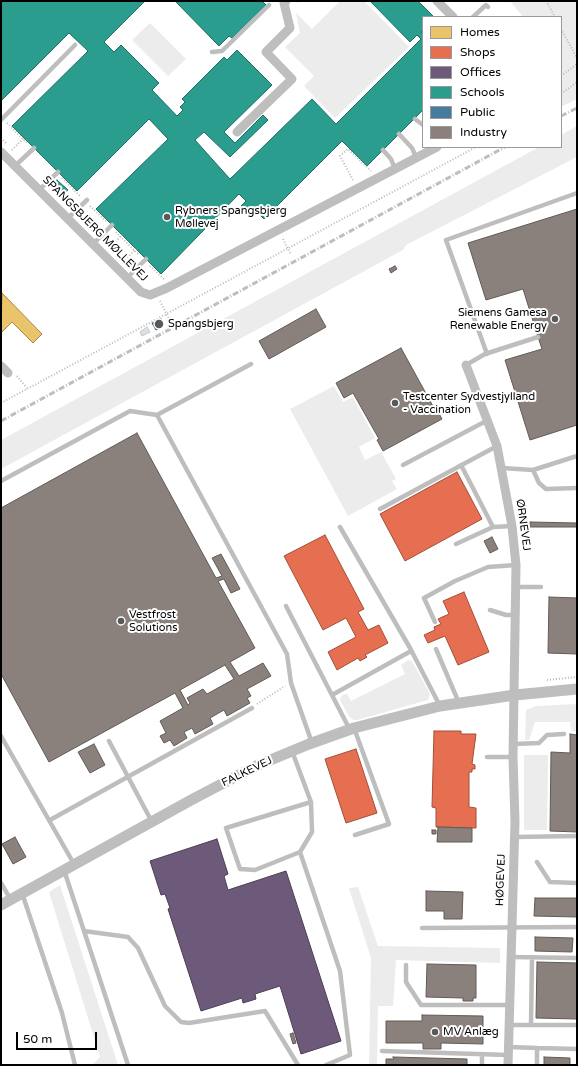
<!DOCTYPE html>
<meta charset="utf-8">
<style>
body{margin:0}
#map{position:relative;width:578px;height:1066px;overflow:hidden;background:#fff;font-family:"Varela Round",sans-serif}
canvas{display:block}
.frame{position:absolute;inset:0;border:2px solid #000;pointer-events:none}
.legend{position:absolute;left:422px;top:16px;width:140px;height:132px;box-sizing:border-box;background:#fff;border:1px solid #999;margin:0;padding:5px 7px;list-style:none;font-size:12px;color:#000}
.legend li{display:flex;align-items:center;gap:8px;height:20px}
.legend b{width:20px;border:1px solid #999}
.scale{position:absolute;left:16px;top:1032px;width:81px;height:18px;box-sizing:border-box;border:2px solid #000;border-top:0;padding-left:5px;font-size:12px;line-height:14px;white-space:nowrap;color:#000;-webkit-text-stroke:3px #fff;paint-order:stroke}
</style>
<div id="map">
<canvas width="578" height="1066"></canvas>
<div class="frame"></div>
<ul class="legend">
<li><b style="height:11px;background:#e9c46a"></b>Homes</li>
<li><b style="height:11px;background:#e76f51"></b>Shops</li>
<li><b style="height:11px;background:#6d597a"></b>Offices</li>
<li><b style="height:11px;background:#2a9d8f"></b>Schools</li>
<li><b style="height:11px;background:#457b9d"></b>Public</li>
<li><b style="height:11px;background:#8a817c"></b>Industry</li>
</ul>
<div class="scale">50 m</div>
</div>
<script>
const g = document.querySelector('canvas').getContext('2d');
g.lineJoin = 'round';
function fill(path, color) {
  g.fillStyle = color;
  g.fill(path, 'evenodd');
}
function poly(rows) {
  const path = new Path2D();
  for (const r of rows) {
    path.moveTo(r[0], r[1]);
    for (let i = 2; i < r.length; i += 2) path.lineTo(r[i], r[i + 1]);
  }
  return path;
}
function trace(path, color, width, dash) {
  g.strokeStyle = color;
  g.lineWidth = width;
  g.lineCap = dash ? 'butt' : 'round';
  g.setLineDash(dash || []);
  g.stroke(path);
}
function drawText(font, color, halo, rows, align = 'center') {
  g.font = font + ' "Varela Round",sans-serif';
  g.lineWidth = 4;
  g.setLineDash([]);
  g.textBaseline = 'middle';
  g.strokeStyle = halo;
  g.fillStyle = color;
  for (const [text, x, y, turn = 0] of rows) {
    g.save();
    g.translate(x, y);
    g.rotate((+turn || 0) * Math.PI / 180);
    g.textAlign = isNaN(turn) ? turn : align;
    if (halo) g.strokeText(text, 0, 0);
    g.fillText(text, 0, 0);
    g.restore();
  }
}
const green = poly([
 [340,1,364,1,409,47,335,118,304,86,314,76,285,47,300,33,296,13,312,29],
 [510,1,577,1,577,99,561,107,561,17,523,17],
 [150,23,186,59,168,76,132,40],
 [577,126,577,157,406,245,403,250,1,469,1,440,539,147,561,147,561,135],
 [334,386,343,402,353,397,375,438,359,447,365,460,381,452,396,479,392,481,397,489,348,516,290,409],
 [408,660,412,661,430,694,428,700,357,720,353,720,349,716,340,700,342,695,347,694,351,701,405,674,401,665],
 [577,704,577,732,571,731,570,722,535,722,529,740,525,740,526,710,536,706],
 [524,755,548,755,547,830,524,830],
 [60,885,118,1065,93,1064,100,1057,49,892],
 [358,887,378,946,500,948,500,963,396,960,393,1006,378,1006,377,1065,369,1065,371,958,349,888]
]);
const homes = poly([
 [2,293,42,334,33,343,12,322,1,333,2,293]
]);
const shops = poly([
 [457,472,482,519,405,561,380,514,457,472],
 [325,535,364,609,358,612,368,630,379,625,388,643,365,655,367,657,360,661,358,658,337,670,328,652,356,637,346,618,323,630,284,556,325,535],
 [464,592,489,652,458,665,445,636,428,643,424,635,435,630,434,627,441,624,438,619,449,614,443,601,464,592],
 [434,731,461,731,461,734,476,734,472,764,475,765,475,769,472,769,472,772,469,772,469,807,476,808,476,828,436,827,436,808,432,807,434,731],
 [356,749,377,813,346,823,325,759,356,749]
]);
const offices = poly([
 [217,839,228,874,224,876,228,890,286,871,341,1041,301,1054,280,986,255,994,256,999,243,1003,242,998,201,1011,168,909,170,908,165,894,161,895,150,861,217,839]
]);
const schools = poly([
 [1,1,145,1,104,42,114,52,121,45,159,83,152,90,177,116,183,110,180,107,185,102,182,99,224,57,227,60,237,50,272,85,224,132,235,143,263,115,268,120,230,157,204,132,195,140,230,179,312,99,336,124,421,39,417,35,410,42,370,1,418,1,434,17,423,17,423,30,421,32,423,34,423,110,367,166,342,141,264,219,252,207,246,212,241,206,246,201,239,194,161,274,96,209,168,139,149,119,77,191,12,126,88,51,69,33,1,101,1,1],
 [175,1,262,1,266,5,232,38,229,36,219,46,175,1],
 [57,180,68,190,64,194,54,183,57,180]
]);
const public = poly([
 [161,319,164,325,156,330,152,323,161,319]
]);
const industry = poly([
 [577,209,577,425,530,440,505,360,542,349,538,337,523,289,486,300,468,243,577,209],
 [395,266,397,269,391,273,389,269,395,266],
 [316,309,326,327,269,359,259,341,316,309],
 [401,348,434,408,436,408,442,419,383,451,377,440,379,439,353,393,344,398,336,383,401,348],
 [137,433,216,578,222,576,212,558,221,554,240,589,231,593,224,579,218,581,255,648,230,662,239,676,263,663,271,676,247,689,251,696,247,698,250,703,227,716,224,710,210,718,213,724,195,734,192,728,184,732,187,738,174,746,170,740,164,743,160,736,166,733,160,721,183,708,175,693,49,762,1,674,1,508,137,433],
 [225,665,234,679,207,694,203,689,187,698,190,703,188,705,180,690,225,665],
 [530,522,577,523,577,527,530,527,530,522],
 [492,537,498,549,490,553,484,541,492,537],
 [549,597,577,598,577,654,548,653,549,597],
 [570,734,577,735,577,832,550,831,551,752,570,753,570,734],
 [94,744,105,765,90,773,78,752,94,744],
 [438,827,472,828,472,842,437,842,438,827],
 [432,830,436,830,436,834,432,834,432,830],
 [15,837,26,857,13,864,2,844,15,837],
 [426,891,463,892,462,919,444,919,444,911,426,911,426,891],
 [535,898,577,898,577,917,534,916,535,898],
 [535,937,573,938,572,952,535,951,535,937],
 [537,962,577,963,577,1019,536,1018,537,962],
 [427,964,476,965,476,998,473,998,473,1001,463,1001,463,998,426,997,427,964],
 [422,1015,483,1016,483,1044,441,1043,441,1049,423,1049,423,1043,386,1043,386,1021,422,1021,422,1015],
 [293,1033,296,1043,293,1044,290,1034,293,1033],
 [393,1057,467,1059,467,1065,386,1065,386,1059,394,1059,393,1057],
 [544,1057,570,1058,570,1065,544,1065,544,1057]
]);
const building = poly([
 [147,327,150,332,142,336,140,332,147,327]
]);
const path = poly([
 [546,1,555,17],
 [566,1,577,1],
 [297,2,298,1],
 [561,29,577,58],
 [561,76,577,64],
 [561,94,577,82],
 [7,123,28,144],
 [1,138,6,143],
 [12,150,24,138],
 [62,178,80,196],
 [353,180,340,156,348,149,371,171],
 [90,206,106,221],
 [116,232,139,255],
 [283,239,291,255],
 [109,248,122,235],
 [123,262,136,249],
 [150,266,164,279],
 [160,301,169,319],
 [17,376,27,388],
 [1,403,476,147],
 [547,680,577,677],
 [257,704,285,686]
]);
const service = poly([
 [473,17,486,5,488,7],
 [212,52,222,51,269,5],
 [415,119,423,125],
 [1,120,75,45],
 [399,134,412,148,416,157],
 [383,150,391,159,395,169],
 [15,166,34,148],
 [39,190,58,172],
 [68,218,87,200],
 [93,244,112,225],
 [127,278,146,259],
 [487,354,446,240,577,193],
 [251,364,157,415,287,654,291,683,312,743],
 [466,365,485,354,538,337],
 [403,465,488,420],
 [461,465,493,527],
 [502,468,533,470,577,456],
 [533,470,539,483,546,489,577,488],
 [1,481,130,411,157,415],
 [380,509,497,446],
 [340,527,410,648,440,706],
 [456,544,493,527,512,526],
 [516,587,541,587],
 [286,606,350,730],
 [490,610,506,615,515,615],
 [435,622,424,598,455,581,488,567,516,565],
 [436,649,459,703],
 [332,695,411,651],
 [354,728,389,824,355,835],
 [1,736,74,864],
 [109,741,152,822],
 [514,744,539,743,547,735,564,734],
 [292,751,311,802,312,832,300,852,255,870,240,869,226,828,311,802],
 [487,757,513,757],
 [50,820,252,708],
 [514,837,577,836],
 [300,852,340,971,350,1055,326,1065],
 [537,862,550,882,577,883],
 [64,870,128,1065],
 [1,883,11,900],
 [22,893,62,1013,75,1065],
 [422,928,577,927],
 [84,931,128,937,138,948,165,1006,181,1022,189,1023,265,1011,298,1065],
 [511,957,577,958],
 [406,965,406,982,421,1005,510,1005],
 [509,1025,577,1025],
 [531,1025,532,957],
 [509,1047,537,1048,537,1065],
 [537,1048,577,1049],
 [382,1051,508,1055],
 [482,1065,482,1054]
]);
const minor = poly([
 [437,1,453,17],
 [237,132,292,79,266,52,290,28,284,3,286,1],
 [1,152,141,292,150,295,167,288,437,147],
 [466,365,497,446,512,526,516,565,513,757,515,822,508,1065],
 [1,366,8,373]
]);
const tertiary = poly([
 [1,905,193,799,256,766,309,744,354,728,440,706,515,695,577,689]
]);
const rail = poly([
 [561,116,577,108],
 [1,421,505,147]
]);
const markers = [
 [167,217,4,"#595959"],
 [555,319,4,"#595959"],
 [159,324,5,"#595959"],
 [395,403,4,"#595959"],
 [121,621,4,"#595959"],
 [435,1032,4,"#595959"]
];
const poiNames = [
 ["Rybners Spangsbjerg",175,211],
 ["Møllevej",175,224],
 ["Siemens Gamesa",547,313,"right"],
 ["Renewable Energy",547,326,"right"],
 ["Spangsbjerg",168,324],
 ["Testcenter Sydvestjylland",403,397],
 ["- Vaccination",403,410],
 ["Vestfrost",129,615],
 ["Solutions",129,628],
 ["MV Anlæg",443,1032]
];
const streetNames = [
 ["SPANGSBJERG MØLLEVEJ",95,229,45],
 ["ØRNEVEJ",523,525,82],
 ["FALKEVEJ",247,772,-26],
 ["HØGEVEJ",501,880,-88]
];
fill(green, '#ececec');
fill(homes, '#e9c46a');
trace(homes, '#a3894a', 1);
fill(shops, '#e76f51');
trace(shops, '#a24e39', 1);
fill(offices, '#6d597a');
trace(offices, '#4c3e55', 1);
fill(schools, '#2a9d8f');
trace(schools, '#1d6e64', 1);
fill(public, '#457b9d');
trace(public, '#30566e', 1);
fill(industry, '#8a817c');
trace(industry, '#615a57', 1);
fill(building, '#dfdfdf');
trace(building, '#c7c7c7', 1);
trace(path, '#b9b9b9', 2, [1, 2]);
trace(service, '#bebebe', 4.5);
trace(minor, '#bebebe', 9);
trace(tertiary, '#bebebe', 11);
trace(rail, '#bebebe', 3, [6, 2, 1, 2]);
for (const [x, y, r, color] of markers) {
  const dot = new Path2D();
  dot.arc(x, y, r, 0, 2 * Math.PI);
  g.fillStyle = color;
  g.fill(dot);
  trace(dot, '#fff', 1.5);
}
drawText('11px', '#000', '#fff', poiNames, 'left');
drawText('11px', '#000', '#fff', streetNames);
</script>
